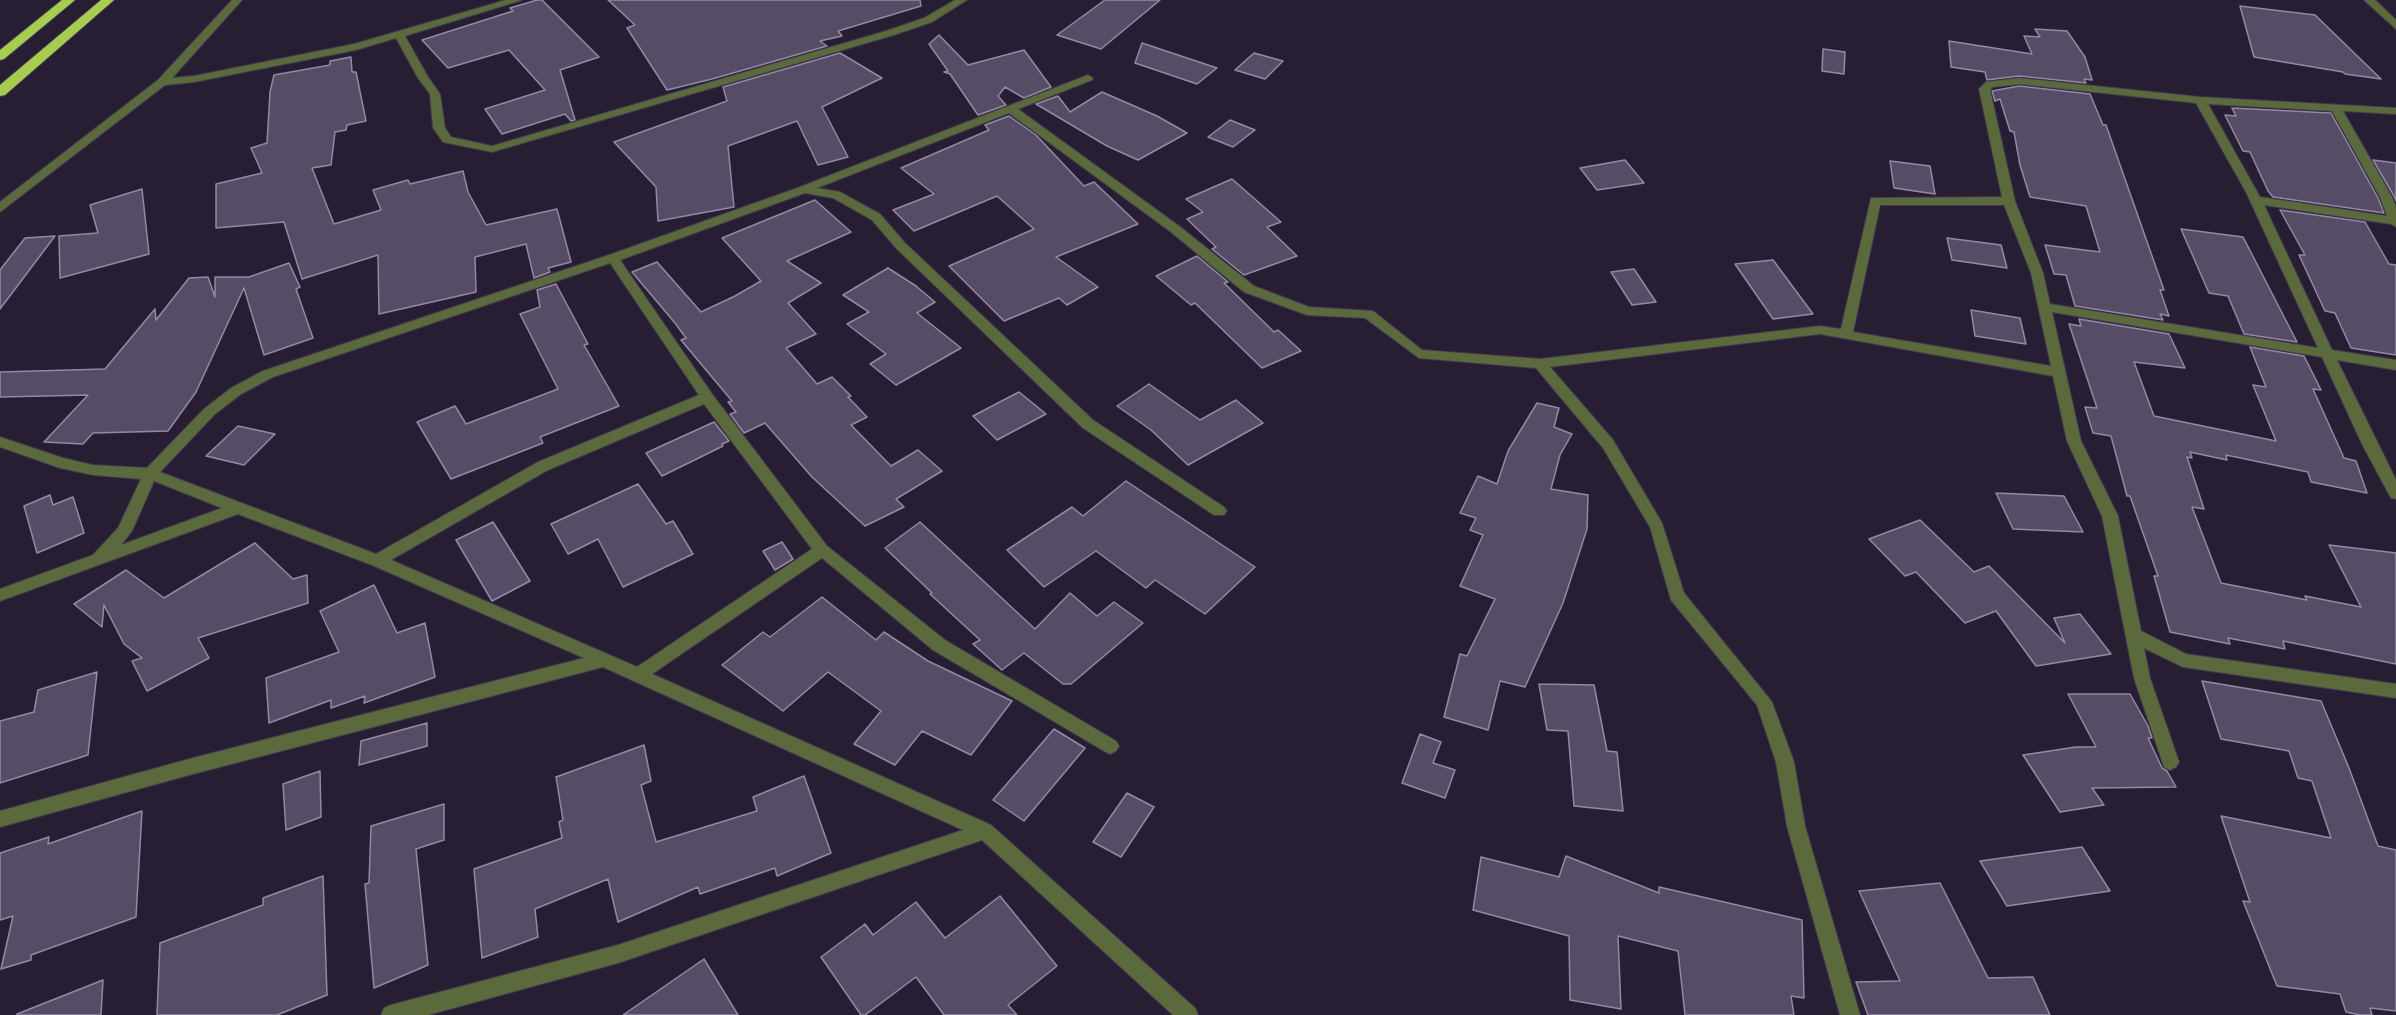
<!DOCTYPE html>
<style>
body{margin:0}
canvas{display:block;background:#271e34}
</style>
<canvas width="2396" height="1015"></canvas>
<script>
const g = document.querySelector('canvas').getContext('2d');
g.lineJoin = 'round';
function fill(path, color) {
  g.fillStyle = color;
  g.fill(path, 'evenodd');
}
function poly(rows) {
  const path = new Path2D();
  for (const r of rows) {
    path.moveTo(r[0], r[1]);
    for (let i = 2; i < r.length; i += 2) path.lineTo(r[i], r[i + 1]);
  }
  return path;
}
function trace(path, color, width, dash) {
  g.strokeStyle = color;
  g.lineWidth = width;
  g.lineCap = dash ? 'butt' : 'round';
  g.setLineDash(dash || []);
  g.stroke(path);
}
const building = poly([
 [537,0,542,0,599,57,560,70,575,120,571,121,565,114,502,134,485,109,545,90,509,50,448,68,422,40,513,11,510,8,537,0],
 [608,0,920,0,921,6,838,31,842,36,820,41,827,46,712,79,667,90,627,28,635,25,608,0],
 [1105,0,1160,0,1101,49,1057,35,1105,0],
 [2240,6,2315,15,2381,79,2345,74,2343,72,2254,57,2240,6],
 [2035,29,2067,31,2085,57,2092,80,2084,79,2086,83,2019,76,1987,80,1985,72,1951,67,1949,41,2032,54,2024,36,2040,37,2035,29],
 [939,35,968,65,1024,50,1051,87,1024,98,1005,87,998,96,1006,105,978,115,950,74,944,72,948,71,929,44,939,35],
 [1142,43,1217,68,1197,84,1135,63,1142,43],
 [1823,49,1845,52,1844,74,1822,71,1823,49],
 [840,53,882,78,822,107,848,157,818,165,797,121,728,146,734,207,658,221,656,187,614,142,727,101,723,87,840,53],
 [1254,53,1283,61,1265,79,1235,70,1254,53],
 [351,57,352,72,356,72,366,121,347,125,346,130,335,132,331,165,312,168,334,224,381,210,373,190,408,180,410,184,463,171,468,192,486,225,557,209,571,262,548,268,550,272,534,278,526,244,475,257,476,292,379,314,378,255,302,279,284,222,216,228,216,184,262,173,251,148,267,143,270,92,274,75,330,65,330,61,351,57],
 [2019,86,2090,94,2103,125,2106,125,2164,290,2160,290,2169,316,2160,314,2163,320,2075,306,2066,275,2054,274,2045,245,2100,252,2086,206,2030,197,2020,165,2014,132,2010,131,2000,99,1995,101,1992,91,2019,86],
 [1102,92,1157,116,1187,133,1138,160,1107,146,1036,104,1058,96,1070,112,1102,92],
 [2232,108,2331,113,2378,198,2384,213,2273,197,2268,191,2250,152,2243,151,2225,115,2236,116,2232,108],
 [1009,116,1036,135,1084,186,1094,182,1138,224,1056,257,1098,287,1067,305,1059,298,1004,321,949,266,1034,229,997,196,914,231,893,210,934,194,901,168,989,130,985,125,1009,116],
 [1230,120,1255,130,1233,147,1208,137,1230,120],
 [1625,160,1644,183,1597,190,1580,168,1625,160],
 [2373,160,2396,163,2396,201,2394,196,2373,160],
 [1890,161,1930,166,1935,194,1894,188,1890,161],
 [1232,179,1281,222,1267,227,1297,256,1244,275,1212,249,1216,247,1187,219,1203,212,1186,199,1232,179],
 [142,189,149,254,60,278,59,236,98,233,90,205,142,189],
 [815,200,851,232,787,261,821,283,788,303,816,334,786,348,817,384,832,377,851,396,848,397,867,417,851,425,891,466,918,450,942,471,896,499,904,507,865,526,812,477,765,423,744,433,730,414,736,412,728,402,732,401,681,340,686,338,675,323,632,272,657,262,701,312,735,296,761,281,722,238,815,200],
 [2280,210,2365,222,2389,264,2396,265,2396,355,2351,348,2335,313,2325,311,2299,255,2305,255,2280,210],
 [2181,229,2243,237,2297,342,2244,334,2228,296,2209,293,2181,229],
 [55,236,0,309,0,270,25,238,55,236],
 [1947,238,2001,245,2007,268,1952,260,1947,238],
 [1197,256,1228,282,1224,283,1274,332,1278,330,1301,351,1262,368,1195,303,1191,305,1156,276,1197,256],
 [1773,260,1813,314,1773,319,1735,264,1773,260],
 [289,263,300,287,296,289,313,338,264,355,244,288,196,392,168,431,93,433,83,444,44,442,88,395,0,397,0,372,105,369,155,309,156,320,189,278,208,277,215,297,215,277,249,277,289,263],
 [888,268,916,286,935,302,917,313,961,348,896,385,870,364,886,354,847,324,869,312,843,295,888,268],
 [1634,269,1656,302,1632,305,1611,272,1634,269],
 [556,284,588,344,584,345,619,406,540,437,543,443,451,479,417,422,455,406,466,424,558,389,520,314,540,307,537,290,556,284],
 [1971,310,2020,318,2026,344,1975,336,1971,310],
 [2079,319,2169,334,2185,368,2134,362,2154,416,2276,441,2253,385,2266,387,2250,347,2304,356,2321,390,2313,389,2344,458,2356,461,2367,493,2311,482,2308,472,2226,455,2227,460,2190,452,2192,458,2187,457,2204,509,2192,507,2221,583,2307,600,2305,596,2361,607,2329,545,2396,553,2396,664,2283,641,2285,649,2228,638,2230,644,2170,632,2154,576,2158,576,2130,496,2127,496,2111,436,2093,433,2085,407,2097,408,2069,324,2081,326,2079,319],
 [1149,384,1200,420,1236,400,1263,423,1188,465,1151,430,1117,406,1149,384],
 [1019,392,1046,414,997,440,973,416,1019,392],
 [1537,403,1559,408,1554,427,1572,434,1560,455,1551,489,1588,495,1587,529,1563,603,1525,687,1500,681,1488,730,1444,717,1460,654,1467,656,1495,599,1460,586,1483,535,1470,530,1476,518,1460,513,1478,476,1497,484,1508,451,1537,403],
 [714,422,729,441,722,444,723,446,662,476,646,453,714,422],
 [238,426,275,434,244,465,206,456,238,426],
 [1126,481,1255,567,1205,614,1155,580,1146,588,1096,551,1044,587,1007,550,1072,507,1083,516,1126,481],
 [638,484,666,524,673,521,693,554,623,587,598,539,568,554,551,524,638,484],
 [1996,493,2064,496,2083,532,2013,529,1996,493],
 [50,495,53,505,73,497,84,533,37,553,24,506,50,495],
 [1920,520,1974,572,1989,566,2065,643,2054,618,2080,614,2111,654,2036,666,1996,611,1965,623,1916,572,1905,576,1869,539,1920,520],
 [493,522,530,581,492,601,456,540,493,522],
 [920,522,1035,629,1070,593,1097,616,1114,602,1143,623,1071,684,1063,684,1024,653,1002,670,973,644,980,640,930,594,932,593,885,548,920,522],
 [782,542,793,559,775,570,763,551,782,542],
 [255,543,293,579,307,575,308,603,198,638,209,658,147,691,132,661,142,658,124,644,104,605,102,627,74,604,126,570,164,598,255,543],
 [374,585,397,633,425,623,435,677,364,703,365,696,331,708,331,700,269,723,266,678,339,652,320,611,374,585],
 [822,597,876,640,884,632,928,661,1012,701,971,755,922,731,895,765,854,744,881,711,828,672,783,711,722,665,763,632,770,637,822,597],
 [97,672,88,755,0,783,0,721,34,712,38,690,97,672],
 [2202,681,2321,701,2349,768,2378,846,2396,850,2396,1011,2370,1008,2372,1015,2360,1015,2346,1012,2340,994,2277,986,2243,901,2250,902,2221,816,2331,838,2312,781,2298,778,2289,751,2221,739,2202,681],
 [1539,684,1594,685,1607,751,1617,752,1623,811,1574,806,1568,731,1547,730,1539,684],
 [2068,694,2130,694,2148,726,2152,738,2148,738,2162,768,2167,771,2176,787,2092,788,2104,805,2060,812,2023,755,2076,747,2096,747,2068,694],
 [427,723,427,746,359,765,361,741,427,723],
 [1054,729,1085,748,1024,821,993,800,1054,729],
 [1420,734,1441,742,1433,763,1455,770,1445,798,1402,783,1420,734],
 [644,745,651,781,641,785,656,842,757,811,753,797,804,776,831,853,777,876,775,868,700,894,698,887,618,922,608,879,535,909,538,937,482,958,474,869,562,838,559,822,563,820,556,777,644,745],
 [320,771,321,817,286,830,283,784,320,771],
 [1127,793,1154,807,1121,857,1093,842,1127,793],
 [444,804,444,840,416,849,428,965,374,988,365,884,369,883,371,826,444,804],
 [142,811,136,917,31,955,31,960,1,969,13,916,0,920,0,853,49,837,48,844,142,811],
 [2082,847,2110,891,2007,906,1980,861,2082,847],
 [1566,856,1659,893,1659,887,1802,920,1804,998,1791,996,1794,1015,1685,1015,1678,951,1618,936,1621,1009,1570,1000,1569,936,1473,910,1481,857,1559,877,1566,856],
 [323,876,327,995,277,1015,157,1015,160,943,263,905,263,898,323,876],
 [1940,883,1988,978,2033,977,2050,1015,1868,1015,1856,982,1900,981,1859,891,1940,883],
 [1000,896,1057,966,1008,1005,1017,1015,944,1015,916,977,865,1015,861,1015,821,957,865,924,873,935,916,902,945,938,1000,896],
 [704,959,738,1015,623,1015,704,959],
 [103,980,101,1015,17,1015,17,1014,103,980]
]);
const street = poly([
 [232,0,242,0,172,78,194,76,354,44,506,0,522,0,405,36,428,77,440,94,445,128,451,137,492,146,886,31,924,18,955,0,967,0,932,22,894,35,492,152,443,142,433,128,430,94,418,78,396,38,356,50,194,82,165,85,0,212,0,202,158,80,232,0],
 [2364,0,2375,0,2396,20,2396,29,2364,0],
 [1088,75,1093,78,1092,80,1018,109,1179,226,1254,286,1309,307,1373,311,1422,350,1540,359,1820,326,1841,329,1871,198,2002,197,1979,89,1986,82,2019,78,2200,97,2396,108,2396,114,2343,111,2392,197,2396,207,2396,227,2391,224,2264,205,2332,350,2396,360,2396,370,2337,360,2396,480,2396,499,2391,498,2362,444,2322,357,2052,312,2081,441,2118,516,2141,631,2186,654,2396,684,2396,698,2183,667,2144,648,2150,678,2179,762,2176,767,2170,770,2164,767,2134,678,2102,516,2067,441,2053,376,1820,334,1550,367,1613,440,1662,523,1684,593,1772,702,1794,762,1805,826,1860,1015,1840,1015,1787,826,1776,762,1757,705,1671,600,1650,527,1603,448,1536,368,1419,358,1365,318,1307,315,1244,292,1171,232,1009,113,817,188,840,192,880,214,905,243,1093,420,1224,507,1227,511,1224,515,1214,515,1083,428,897,249,872,220,833,198,805,193,620,260,712,394,827,546,945,640,1116,741,1119,746,1116,751,1110,754,1104,751,933,650,822,558,652,674,991,825,1195,1008,1198,1015,1173,1015,982,840,618,963,428,1015,381,1015,384,1008,391,1005,618,945,963,830,603,667,193,774,0,827,0,811,193,758,584,658,372,565,238,514,0,601,0,589,93,555,118,528,141,479,93,475,60,468,0,447,0,437,63,458,93,465,147,468,204,409,231,388,263,371,609,255,800,187,1088,75],
 [2019,84,2196,103,2246,192,2318,348,2050,304,2043,273,2015,201,1990,90,1993,87,2019,84],
 [2208,104,2332,111,2380,197,2387,216,2260,197,2208,104],
 [1880,205,2004,205,2031,273,2051,366,1853,332,1880,205],
 [610,263,699,395,538,462,376,554,160,472,214,415,241,394,273,377,610,263],
 [704,404,812,549,637,667,391,560,548,470,704,404],
 [154,481,222,508,121,545,132,531,154,481]
]);
const highway = poly([
 [62,0,75,0,4,59,0,60,0,50,62,0],
 [101,0,114,0,5,95,0,96,0,85,101,0]
]);
fill(building, '#574c66');
trace(building, '#9489a5', 1.5);
trace(street, '#423a4f', 2);
trace(highway, '#423a4f', 2);
fill(street, '#5a6a3c');
fill(highway, '#a6cd50');
</script>
